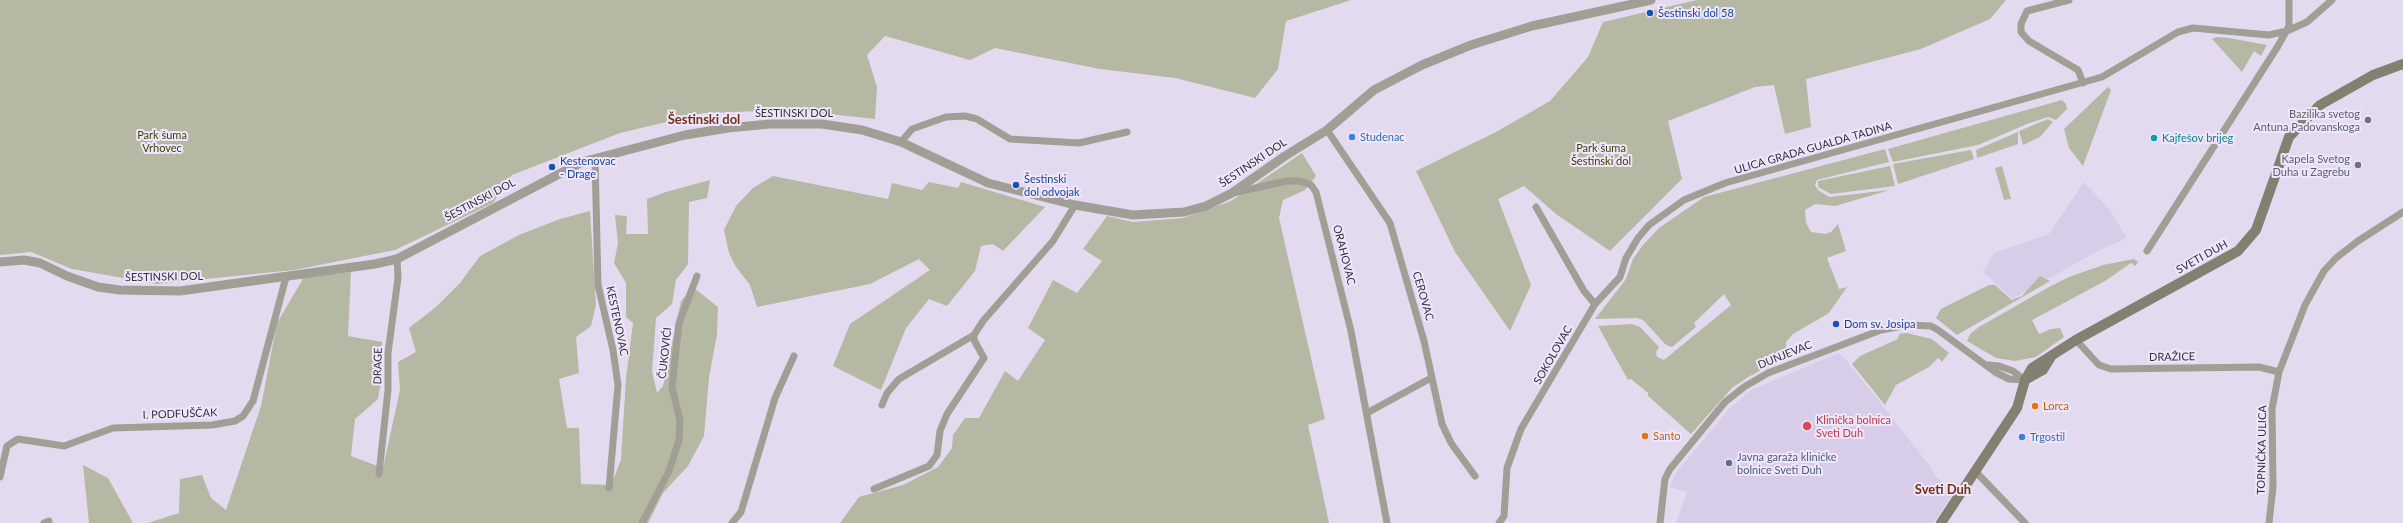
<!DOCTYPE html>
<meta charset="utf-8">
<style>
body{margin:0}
canvas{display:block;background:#e3daf0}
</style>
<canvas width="2403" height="523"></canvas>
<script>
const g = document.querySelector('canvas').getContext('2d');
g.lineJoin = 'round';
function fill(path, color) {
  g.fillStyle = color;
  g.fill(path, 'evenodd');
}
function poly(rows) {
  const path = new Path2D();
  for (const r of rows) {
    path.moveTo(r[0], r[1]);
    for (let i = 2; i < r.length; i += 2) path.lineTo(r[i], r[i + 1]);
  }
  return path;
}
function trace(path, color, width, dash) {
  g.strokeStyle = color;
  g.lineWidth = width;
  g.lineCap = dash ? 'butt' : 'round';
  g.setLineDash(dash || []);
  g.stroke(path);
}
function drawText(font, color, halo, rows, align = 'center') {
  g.font = font + ' Lato,sans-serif';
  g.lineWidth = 4;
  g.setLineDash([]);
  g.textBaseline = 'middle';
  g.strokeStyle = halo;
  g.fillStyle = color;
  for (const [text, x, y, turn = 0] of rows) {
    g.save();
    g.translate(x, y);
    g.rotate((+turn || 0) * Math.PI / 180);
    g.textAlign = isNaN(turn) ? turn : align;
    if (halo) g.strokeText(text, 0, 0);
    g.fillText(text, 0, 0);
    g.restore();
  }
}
const built = poly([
 [2084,182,2109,209,2127,238,2094,253,2013,299,1983,272,1994,253,2049,234],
 [1839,353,1848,362,1930,466,1934,475,1954,492,1934,523,1676,523,1687,492,1670,487,1671,483,1676,473,1729,409,1751,390]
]);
const green = poly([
 [0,0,1351,0,1286,21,1278,69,1255,98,1175,78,1100,69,995,48,970,60,885,36,867,55,877,87,875,119,793,110,704,113,620,133,512,175,493,203,395,250,294,270,157,284,72,269,31,252,0,255],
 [1697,0,2006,0,1990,19,1921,49,1806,79,1811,127,1785,134,1774,85,1755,87,1668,121,1682,179,1610,251,1556,214,1524,186,1498,199,1531,285,1510,331,1455,252,1416,171,1496,132,1550,101,1588,57,1603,22],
 [2217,37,2229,38,2267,45,2261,56,2254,51,2242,72,2212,39],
 [2108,87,2111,90,2083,166,2069,148,2064,129],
 [2062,100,2066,104,2067,109,2056,120,2048,117,2027,124,1978,145,1893,162,1888,149],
 [2048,119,2053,122,2040,137,2023,145,2019,131],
 [2018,132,2018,144,1977,158,1976,150],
 [1885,149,1889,162,1817,180,1815,185,1818,190,1829,197,1890,190,1835,206,1815,204,1805,210,1806,223,1811,232,1825,234,1831,232,1838,224,1846,251,1827,258,1839,289,1847,287,1829,313,1793,334,1786,342,1786,353,1783,359,1748,377,1732,388,1691,434,1648,396,1648,393,1631,379,1628,380,1598,326,1632,324,1640,327,1659,347,1656,352,1657,357,1664,360,1731,305,1724,294,1694,323,1696,327,1672,347,1666,345,1643,320,1637,318,1595,319,1626,279,1633,259,1643,245,1659,228,1704,197],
 [1971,150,1974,159,1898,184,1893,164],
 [1302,153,1316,176,1305,190,1283,200,1279,218,1325,419,1308,425,1329,523,840,523,859,497,903,485,938,467,952,448,953,435,965,418,979,418,1005,371,1018,381,1045,340,1028,328,1053,280,1077,293,1102,261,1083,249,1107,216,1133,222,1183,218,1231,201],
 [1890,166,1895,186,1831,194,1818,187,1818,181],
 [2002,166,2011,199,2004,200,1995,168],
 [773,176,888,199,892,183,922,190,929,182,958,188,961,182,1045,207,1003,251,993,244,981,246,975,271,947,306,929,299,906,328,881,390,833,366,850,324,930,270,919,259,870,284,757,307,750,285,736,267,729,253,724,230,736,206,753,188],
 [710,180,707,198,689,202,688,264,676,280,672,304,656,318,652,371,657,393,663,386,681,301,693,287,718,307,717,334,709,378,704,436,688,466,663,493,648,523,148,523,179,513,180,479,202,475,211,498,226,510,261,406,277,323,304,277,351,272,348,336,382,342,382,376,378,399,355,419,351,456,383,468,400,390,398,362,416,352,409,328,436,307,460,283,480,256,519,235,560,219,590,211,596,305,591,326,576,337,579,373,559,379,567,428,579,428,581,484,611,485,621,460,626,378,633,323,626,317,626,283,614,263,618,243,615,215,627,216,626,234,648,234,647,199,666,192],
 [2134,259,2138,262,2135,266,2131,263,2105,281,2032,320,2039,334,2051,329,2060,328,2064,337,2036,357,2015,361,1996,358,1967,341,1970,334,1979,327,2049,287,2069,277,2103,265],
 [2040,276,2050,281,1957,335,1936,318,1941,309,1989,285,1995,285,2012,300,2022,296],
 [1906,333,1932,339,1949,353,1942,362,1938,358,1929,367,1896,385,1885,405,1852,364,1860,356,1898,339,1899,334],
 [83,465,108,478,133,523,89,523]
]);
const minor = poly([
 [2069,0,2027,11,2021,24,2021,32,2029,41,2078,70,2083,83],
 [1327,130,1390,223,1424,341,1442,424,1451,443,1475,476],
 [901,142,912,129,946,117,965,116,977,119,1010,139,1079,143,1127,132],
 [595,158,598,285,613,350,618,385,609,488],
 [1233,193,1287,181,1300,181,1311,185,1316,192,1351,331,1387,523],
 [1536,207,1584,291,1595,304],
 [2147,251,2278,46,2289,26,2289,0],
 [2076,340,2099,365,2111,369,2259,367,2279,372],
 [1987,365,1999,366,2013,371,2025,380],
 [882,405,887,393,899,379,974,335],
 [1367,413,1431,378],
 [1976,472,2025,523],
 [379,474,388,390,388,353,398,278,397,259],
 [0,477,7,446,18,439,64,446,113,428,212,425,235,421,243,416,253,401,286,277],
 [874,489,929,466,937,455,940,431,947,414,984,358,974,340,974,335,983,321,1053,241,1075,205],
 [44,523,49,521],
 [642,523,669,471,679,440,680,420,672,387,674,369,679,323,697,276],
 [732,523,741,512,775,398,794,356],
 [1499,523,1504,516,1507,468,1521,429,1595,304,1620,277,1626,258,1638,238,1649,225,1684,200,1725,183,2102,77,2178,32,2193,28,2204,29,2269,35,2287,31,2307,22,2332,0],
 [1660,523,1665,479,1670,469,1725,402,1744,387,1768,373,1881,330,1908,325,1931,326,1938,330,1995,372,2009,379,2025,380],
 [2269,523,2273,487,2272,409,2279,372,2305,305,2324,271,2336,258,2358,241,2403,212]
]);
const tertiary = poly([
 [0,262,24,260,40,263,67,276,98,287,120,290,180,291,375,264,397,259,582,162,685,135,728,128,770,124,822,124,862,130,901,142,988,183,1075,205,1133,215,1184,212,1206,206,1232,193,1285,156,1327,130,1374,90,1422,65,1471,45,1532,26,1651,0]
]);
const secondary = poly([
 [2025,380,2043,370,2051,357],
 [1941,523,2017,408,2025,380,2032,368,2076,340,2238,251,2256,230,2289,137,2320,105,2373,75,2403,64]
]);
const markers = [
 [1650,13,4,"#1a4fb4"],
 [2368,120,4,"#6b7280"],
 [1352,137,4,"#3f7fe0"],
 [2154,138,4,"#0f9aa8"],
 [2358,165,4,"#6b7280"],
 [552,167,4,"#1a4fb4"],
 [1016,185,4,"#1a4fb4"],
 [1836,324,4,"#1a4fb4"],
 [2035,406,4,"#e8710a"],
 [1807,426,5,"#e0444e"],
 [1645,436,4,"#e8710a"],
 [2022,437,4,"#3f7fe0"],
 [1729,463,4,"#5c6f8a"]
];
const transitNames = [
 ["Šestinski dol 58",1658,13],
 ["Kestenovac",560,161],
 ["- Drage",560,174],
 ["Šestinski",1024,179],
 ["dol odvojak",1024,192],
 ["Dom sv. Josipa",1844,324]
];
const streetNames = [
 ["ŠESTINSKI DOL",794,113],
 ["ULICA GRADA GUALDA TADINA",1813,148,-16],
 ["ŠESTINSKI DOL",1253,163,-34],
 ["ŠESTINSKI DOL",480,200,-28],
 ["ORAHOVAC",1344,255,76],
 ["SVETI DUH",2202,257,-29],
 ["ŠESTINSKI DOL",164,277,-1],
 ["CEROVAC",1423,296,74],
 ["KESTENOVAC",617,321,78],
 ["ČUKOVIĆI",665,353,-84],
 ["SOKOLOVAC",1553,355,-60],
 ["DUNJEVAC",1785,355,-22],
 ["DRAŽICE",2172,357,-1],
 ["DRAGE",378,366,-89],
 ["I. PODFUŠČAK",180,414,-2],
 ["TOPNIČKA ULICA",2262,450,-89]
];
const worshipNames = [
 ["Bazilika svetog",2360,114],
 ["Antuna Padovanskoga",2360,127],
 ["Kapela Svetog",2350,159],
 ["Duha u Zagrebu",2350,172]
];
const parkNames = [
 ["Park šuma",162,135],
 ["Vrhovec",162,148],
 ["Park šuma",1601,148],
 ["Šestinski dol",1601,161]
];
const shopNames = [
 ["Studenac",1360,137],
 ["Trgostil",2030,437]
];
const cultureNames = [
 ["Kajfešov brijeg",2162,138]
];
const foodNames = [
 ["Lorca",2043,406],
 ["Santo",1653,436]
];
const healthNames = [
 ["Klinička bolnica",1816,420],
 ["Sveti Duh",1816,433]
];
const serviceNames = [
 ["Javna garaža kliničke",1737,457],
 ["bolnice Sveti Duh",1737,470]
];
const quarterNames = [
 ["Šestinski dol",704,120],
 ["Sveti Duh",1943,490]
];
fill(built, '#d8cde9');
fill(green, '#b5b8a3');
trace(minor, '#a19e95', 7);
trace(tertiary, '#a19e95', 9);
trace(secondary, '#837f71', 10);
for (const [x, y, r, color] of markers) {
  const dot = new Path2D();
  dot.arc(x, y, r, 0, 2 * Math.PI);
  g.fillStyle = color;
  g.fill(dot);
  trace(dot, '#f0e7fd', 1.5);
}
drawText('11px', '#164399', '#f0e7fd', transitNames, 'left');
drawText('11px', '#34313a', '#f0e7fd', streetNames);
drawText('11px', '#5b616d', '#f0e7fd', worshipNames, 'right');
drawText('11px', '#3b3e01', '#f0e7fd', parkNames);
drawText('11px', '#366cbe', '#f0e7fd', shopNames, 'left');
drawText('11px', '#0d838f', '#f0e7fd', cultureNames, 'left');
drawText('11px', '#c56008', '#f0e7fd', foodNames, 'left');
drawText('11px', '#be3a42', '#f0e7fd', healthNames, 'left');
drawText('11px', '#4e5e75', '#f0e7fd', serviceNames, 'left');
drawText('bold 13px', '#723115', '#f0e7fd', quarterNames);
</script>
